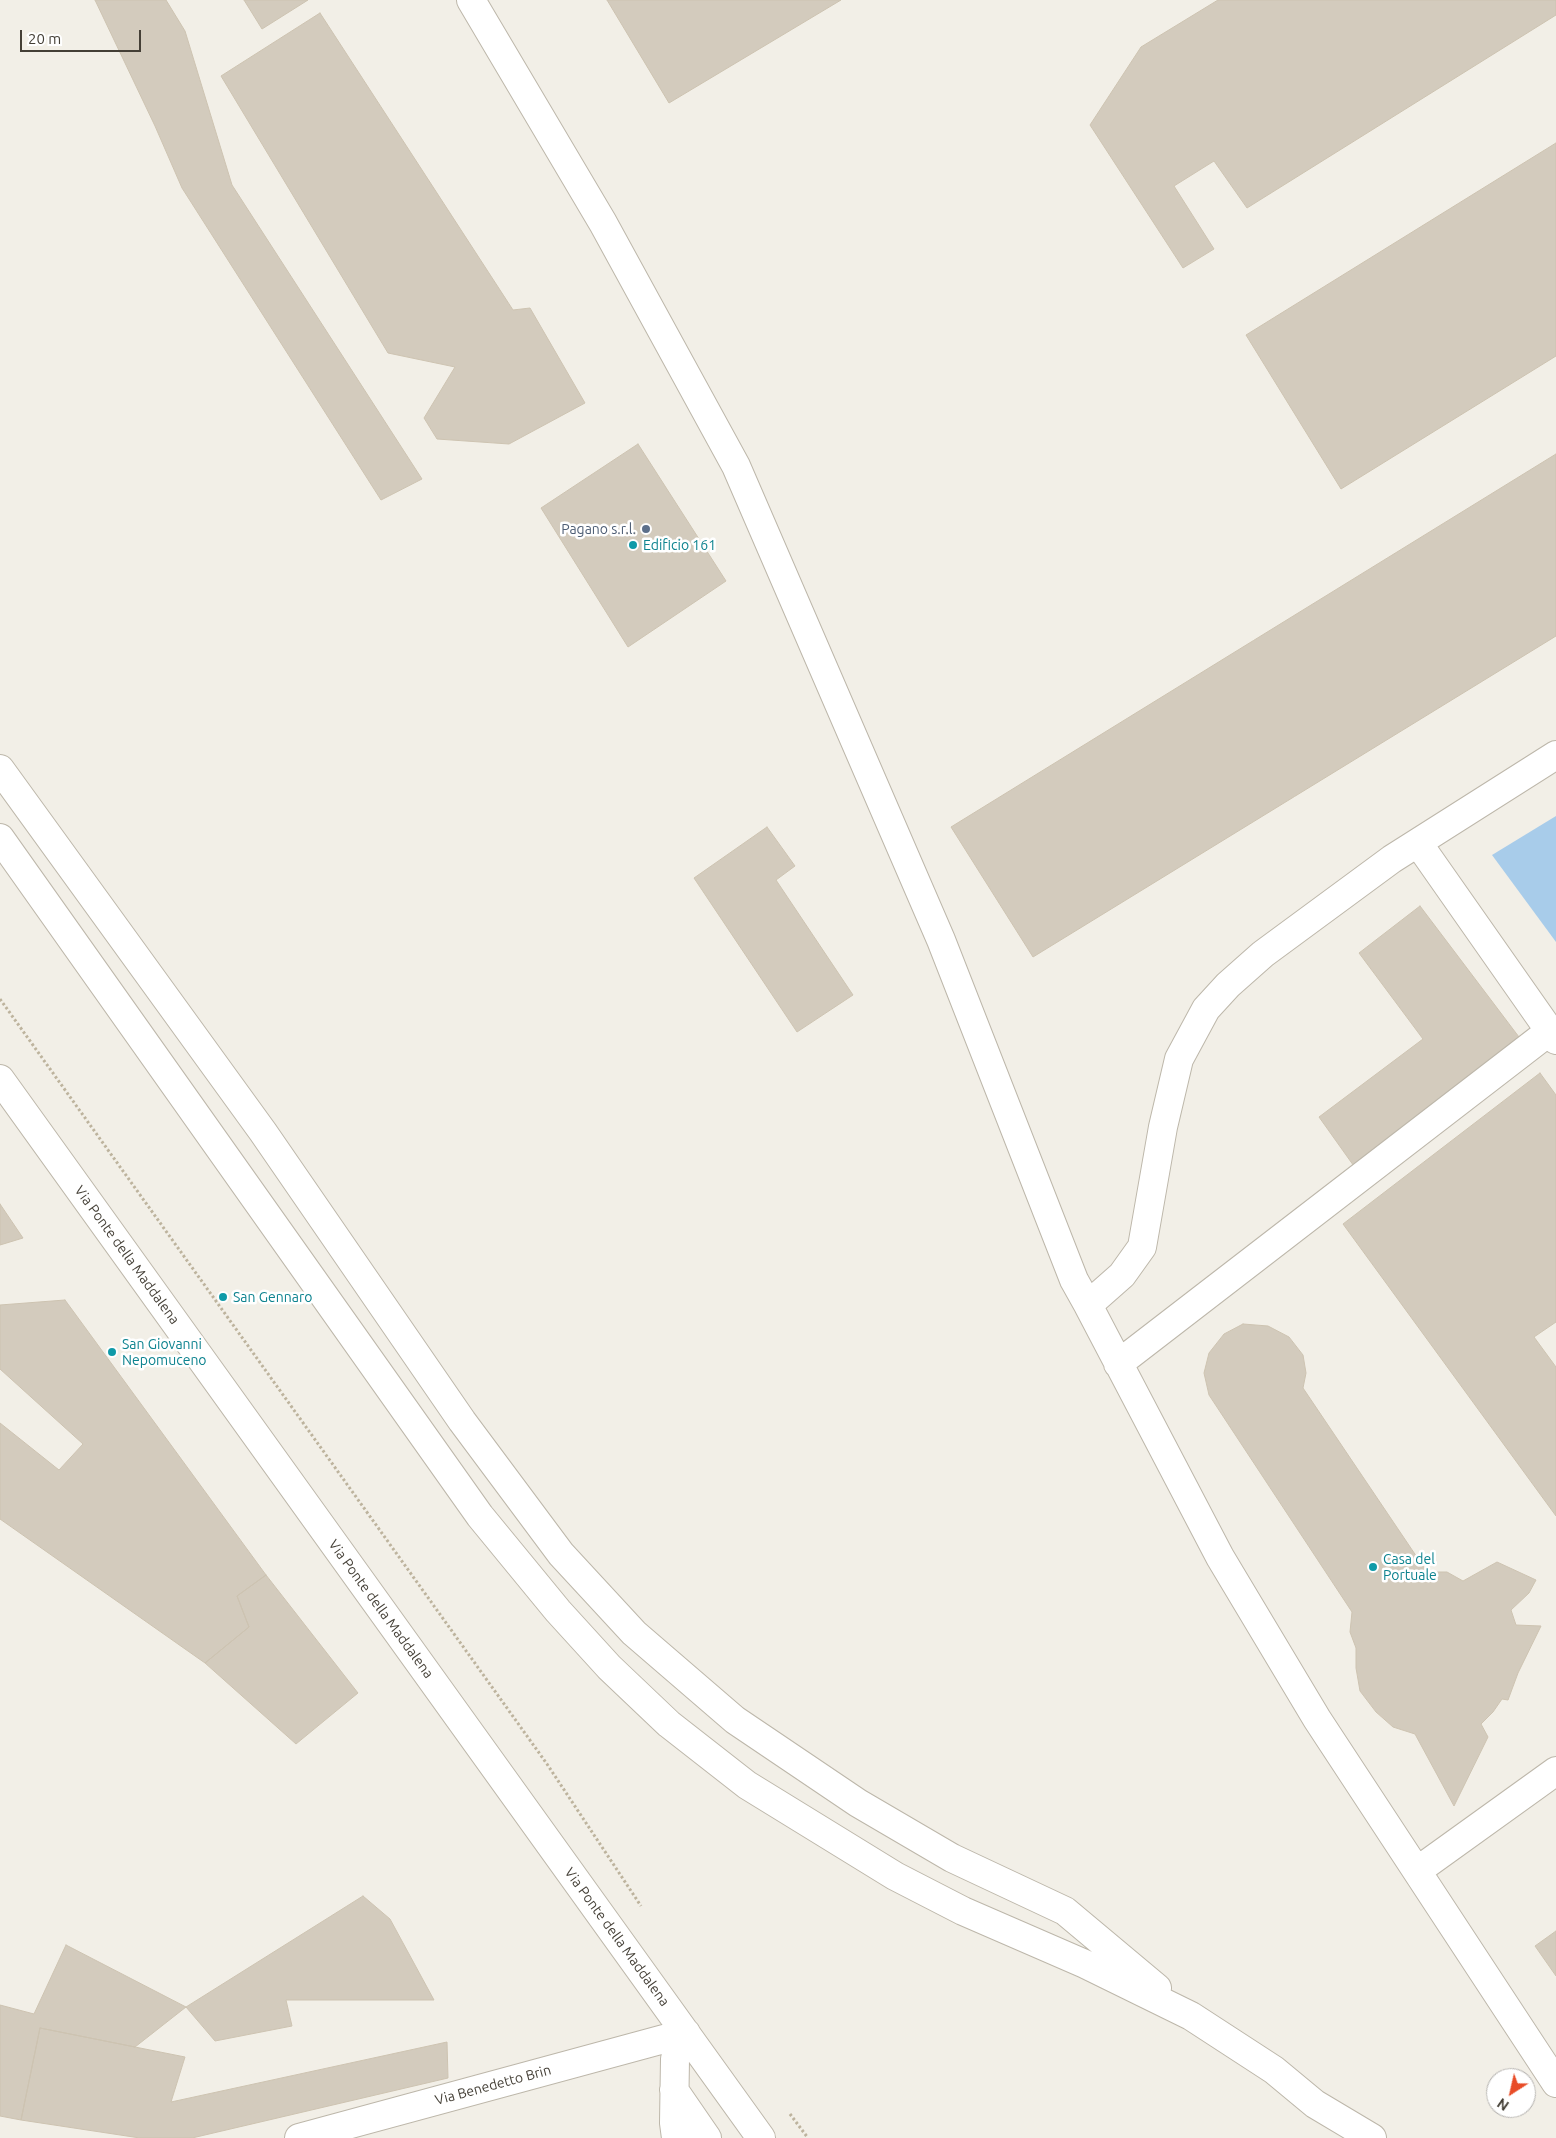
<!DOCTYPE html>
<style>
body{margin:0}
#map{position:relative;width:1556px;height:2138px;overflow:hidden;background:#f2efe7;font-family:Ubuntu,sans-serif}
canvas{display:block}
.north{position:absolute;left:1486px;top:2068px;width:50px;height:50px;box-sizing:border-box;background:#fff;border:1px solid #b4b2af;border-radius:50%;rotate:215deg;font-size:14px;font-weight:700;line-height:20px;text-align:center;color:#443f36}
.north::after{content:'';display:block;margin:auto;width:18px;height:22px;background:#e84c27;clip-path:polygon(50% 0,100% 100%,50% 72%,0 100%)}
.scale{position:absolute;left:20px;top:30px;width:121px;height:22px;box-sizing:border-box;border:2px solid #443f36;border-top:0;padding-left:6px;font-size:15px;line-height:18px;white-space:nowrap;color:#443f36;-webkit-text-stroke:4px #fff;paint-order:stroke}
</style>
<div id="map">
<canvas width="1556" height="2138"></canvas>
<div class="north">N</div>
<div class="scale">20 m</div>
</div>
<script>
const g = document.querySelector('canvas').getContext('2d');
g.lineJoin = 'round';
function fill(path, color) {
  g.fillStyle = color;
  g.fill(path, 'evenodd');
}
function poly(rows) {
  const path = new Path2D();
  for (const r of rows) {
    path.moveTo(r[0], r[1]);
    for (let i = 2; i < r.length; i += 2) path.lineTo(r[i], r[i + 1]);
  }
  return path;
}
function trace(path, color, width, dash) {
  g.strokeStyle = color;
  g.lineWidth = width;
  g.lineCap = dash ? 'butt' : 'round';
  g.setLineDash(dash || []);
  g.stroke(path);
}
function drawText(font, color, halo, rows, align = 'center') {
  g.font = font + ' Ubuntu,sans-serif';
  g.lineWidth = 5;
  g.setLineDash([]);
  g.textBaseline = 'middle';
  g.strokeStyle = halo;
  g.fillStyle = color;
  for (const [text, x, y, turn = 0] of rows) {
    g.save();
    g.translate(x, y);
    g.rotate((+turn || 0) * Math.PI / 180);
    g.textAlign = isNaN(turn) ? turn : align;
    if (halo) g.strokeText(text, 0, 0);
    g.fillText(text, 0, 0);
    g.restore();
  }
}
const water = poly([
 [1556,816,1556,942,1492,855]
]);
const building = poly([
 [95,0,166,0,185,31,232,185,422,479,381,500,182,188,155,126,95,0],
 [244,0,308,0,262,29,244,0],
 [607,0,841,0,669,103,607,0],
 [1218,0,1556,0,1556,15,1247,208,1214,161,1174,186,1214,249,1183,268,1090,125,1141,47,1218,0],
 [320,13,513,310,530,308,585,403,509,444,437,439,424,418,455,367,388,353,221,76,320,13],
 [1556,143,1556,356,1341,489,1246,335,1556,143],
 [638,444,726,581,628,647,541,508,638,444],
 [1556,454,1556,636,1033,957,951,827,1556,454],
 [767,827,795,866,776,880,853,995,797,1032,694,878,767,827],
 [1420,906,1522,1041,1356,1169,1319,1117,1423,1039,1359,953,1420,906],
 [1540,1073,1556,1095,1556,1322,1534,1337,1556,1367,1556,1516,1343,1224,1540,1073],
 [0,1204,23,1238,0,1245,0,1204],
 [65,1300,266,1575,237,1596,249,1627,205,1663,0,1519,0,1423,59,1470,83,1444,0,1369,0,1305,65,1300],
 [1243,1324,1268,1326,1289,1337,1303,1355,1306,1373,1303,1388,1427,1572,1447,1572,1463,1581,1497,1562,1536,1580,1529,1593,1511,1610,1516,1625,1541,1626,1518,1673,1508,1700,1502,1699,1493,1712,1481,1724,1488,1737,1454,1806,1415,1734,1393,1727,1376,1712,1360,1691,1356,1668,1356,1648,1350,1632,1352,1612,1209,1395,1204,1373,1209,1353,1224,1334,1243,1324],
 [266,1575,358,1693,296,1744,205,1663,249,1627,237,1596,266,1575],
 [363,1896,390,1919,434,2000,286,2000,292,2026,215,2041,186,2007,363,1896],
 [1556,1931,1556,1976,1535,1946,1556,1931],
 [66,1945,186,2007,135,2047,40,2028,21,2120,0,2116,0,2005,34,2014,66,1945],
 [40,2028,185,2057,171,2102,447,2042,448,2078,192,2138,140,2138,21,2120,40,2028]
]);
const path = poly([
 [0,999,547,1764,641,1906],
 [790,2114,808,2138]
]);
const minor = poly([
 [471,0,603,223,736,466,941,940,1074,1280,1088,1305,1220,1557,1317,1719,1556,2083],
 [0,769,263,1132,462,1421,561,1554,634,1633,735,1720,858,1803,952,1858,1065,1911,1157,1988],
 [0,838,480,1516,558,1611,609,1667,669,1724,747,1785,895,1876,963,1911,1085,1964,1191,2016,1274,2070,1315,2104,1372,2138],
 [1418,843,1556,1040],
 [0,1079,761,2138],
 [1088,1305,1122,1275,1142,1247,1163,1127,1179,1059,1206,1009,1228,985,1263,954,1392,859,1556,755],
 [1118,1364,1550,1031],
 [1417,1871,1556,1771],
 [674,2090,707,2138],
 [299,2138,686,2033],
 [676,2138,674,2123,675,2059,686,2033]
]);
const markers = [
 [646,529,5,"#5c6f8a"],
 [633,545,5,"#0f9aa8"],
 [223,1297,5,"#0f9aa8"],
 [112,1352,5,"#0f9aa8"],
 [1373,1567,5,"#0f9aa8"]
];
const serviceNames = [
 ["Pagano s.r.l.",636,529]
];
const cultureNames = [
 ["Edificio 161",643,545],
 ["San Gennaro",233,1297],
 ["San Giovanni",122,1344],
 ["Nepomuceno",122,1360],
 ["Casa del",1383,1559],
 ["Portuale",1383,1575]
];
const streetNames = [
 ["Via Ponte della Maddalena",127,1255,54],
 ["Via Ponte della Maddalena",381,1609,54],
 ["Via Ponte della Maddalena",617,1937,54],
 ["Via Benedetto Brin",493,2085,-15]
];
fill(water, '#a8ccea');
fill(building, '#d3cbbd');
trace(building, '#cdc3b1', 1);
trace(minor, '#bdb7aa', 30);
trace(path, '#bdb39d', 3, [2.5, 2.5]);
trace(minor, '#fff', 28);
for (const [x, y, r, color] of markers) {
  const dot = new Path2D();
  dot.arc(x, y, r, 0, 2 * Math.PI);
  g.fillStyle = color;
  g.fill(dot);
  trace(dot, '#fff', 2);
}
drawText('14px', '#4e5e75', '#fff', serviceNames, 'right');
drawText('14px', '#0d838f', '#fff', cultureNames, 'left');
drawText('14px', '#443f36', '#fff', streetNames);
</script>
